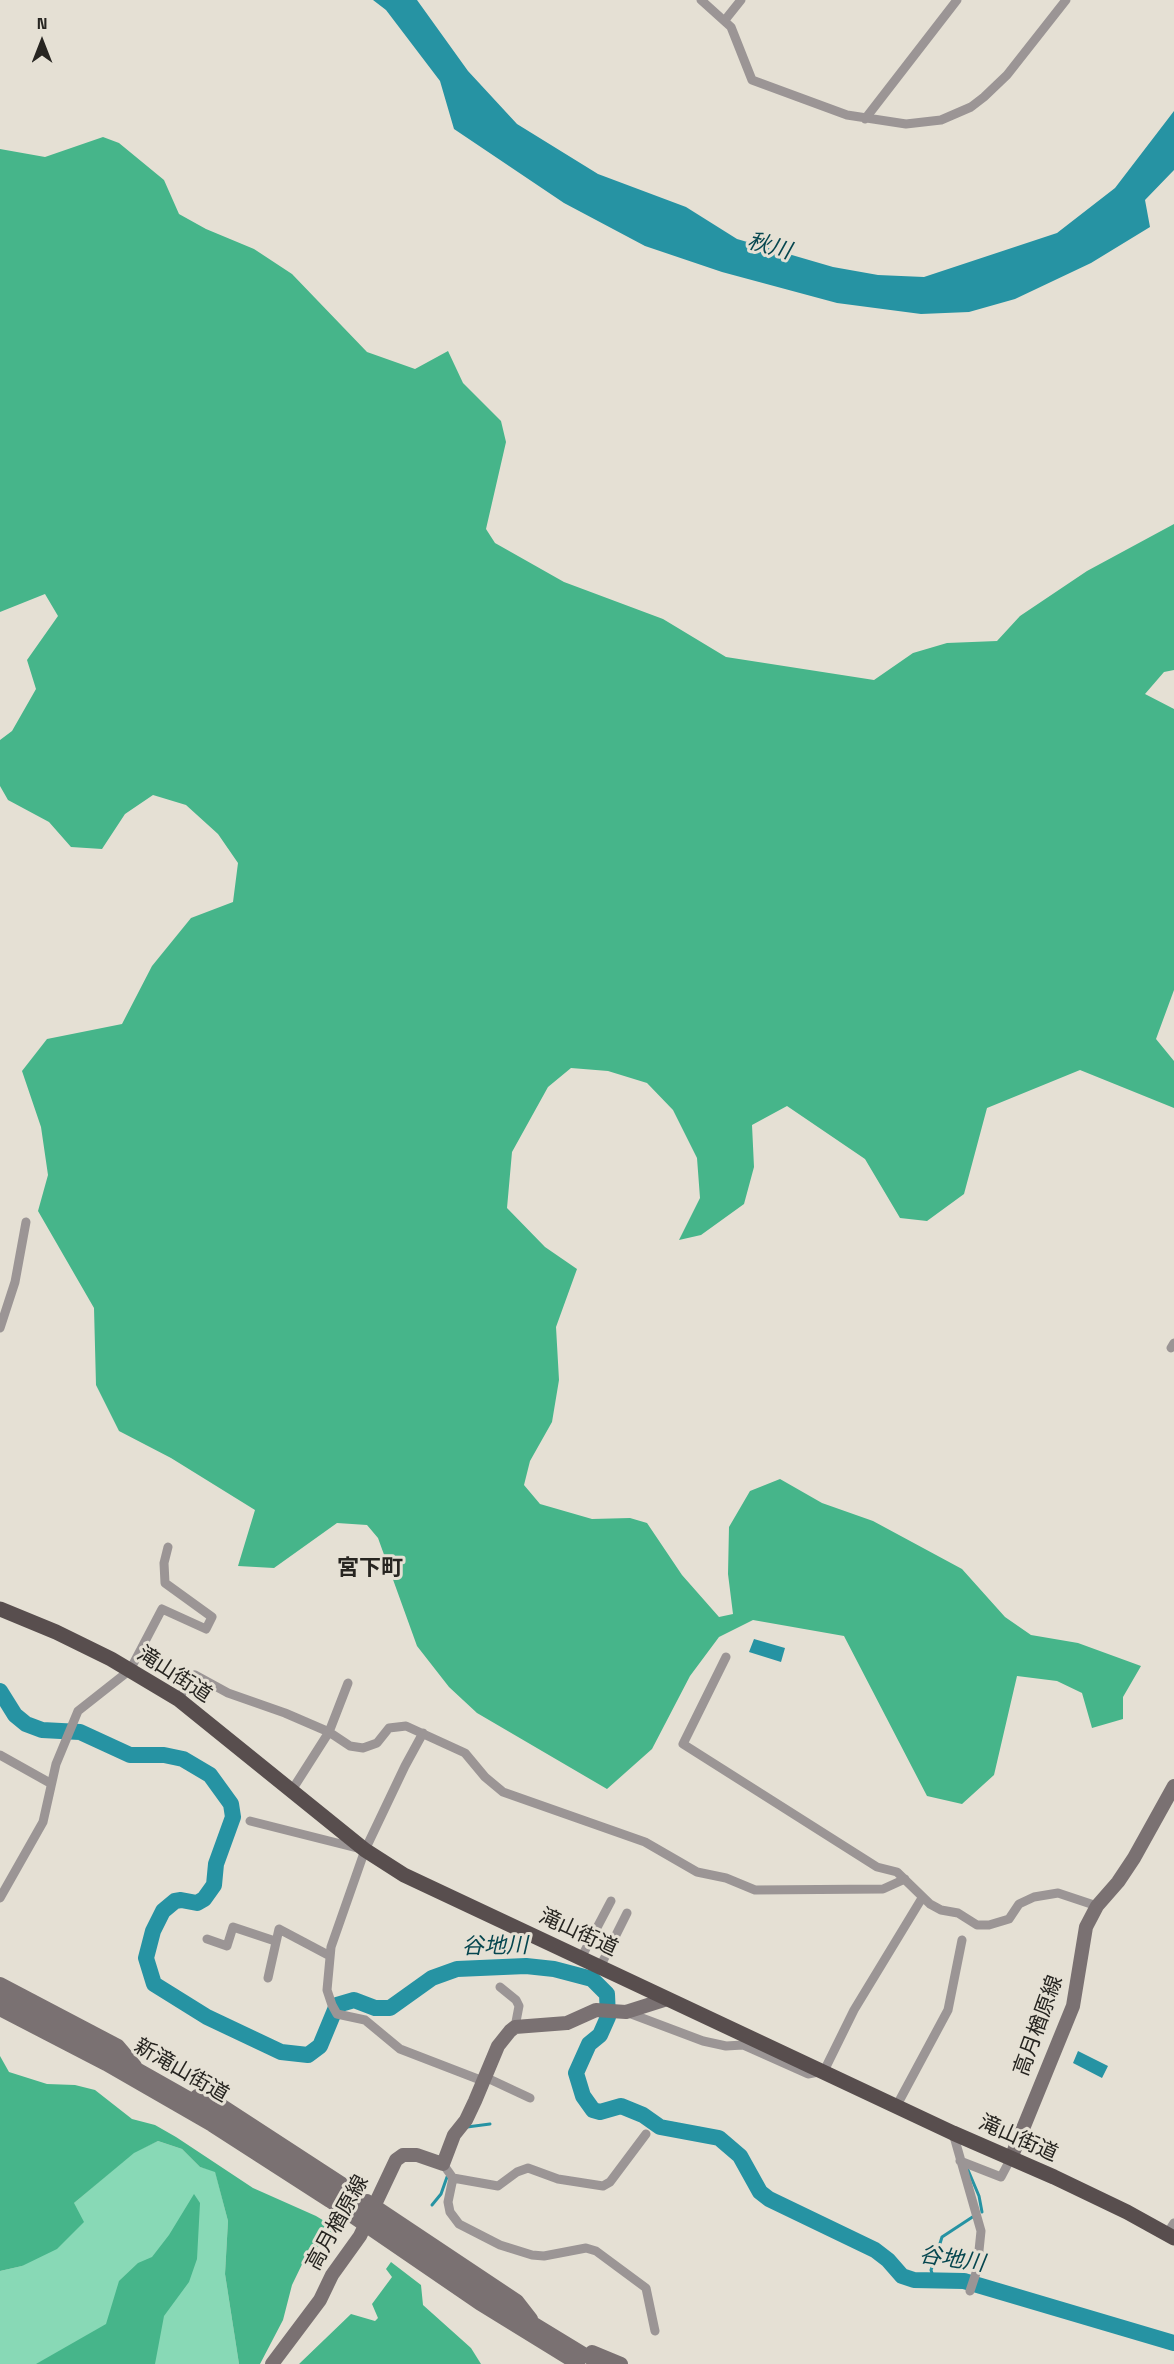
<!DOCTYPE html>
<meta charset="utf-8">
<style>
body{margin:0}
#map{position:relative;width:1174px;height:2364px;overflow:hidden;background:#e5e0d4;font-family:"Space Grotesk",sans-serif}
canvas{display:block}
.north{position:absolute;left:12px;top:12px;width:60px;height:60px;-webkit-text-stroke:4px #e5e0d4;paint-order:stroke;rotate:0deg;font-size:16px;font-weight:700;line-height:24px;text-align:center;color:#272521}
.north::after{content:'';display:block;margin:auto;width:21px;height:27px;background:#272521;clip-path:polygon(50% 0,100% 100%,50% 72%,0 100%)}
</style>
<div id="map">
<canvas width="1174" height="2364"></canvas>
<div class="north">N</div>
</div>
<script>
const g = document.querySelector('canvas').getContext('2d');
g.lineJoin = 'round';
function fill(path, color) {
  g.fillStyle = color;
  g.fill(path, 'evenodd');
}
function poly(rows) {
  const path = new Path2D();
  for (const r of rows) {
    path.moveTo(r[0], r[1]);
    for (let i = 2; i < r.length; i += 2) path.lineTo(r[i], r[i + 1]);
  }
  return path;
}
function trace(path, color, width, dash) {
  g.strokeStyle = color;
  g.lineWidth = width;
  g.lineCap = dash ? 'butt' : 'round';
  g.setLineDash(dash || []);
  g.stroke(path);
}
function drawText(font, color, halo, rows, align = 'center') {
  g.font = font + ' "Space Grotesk","Noto Sans JP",sans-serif';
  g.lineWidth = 6;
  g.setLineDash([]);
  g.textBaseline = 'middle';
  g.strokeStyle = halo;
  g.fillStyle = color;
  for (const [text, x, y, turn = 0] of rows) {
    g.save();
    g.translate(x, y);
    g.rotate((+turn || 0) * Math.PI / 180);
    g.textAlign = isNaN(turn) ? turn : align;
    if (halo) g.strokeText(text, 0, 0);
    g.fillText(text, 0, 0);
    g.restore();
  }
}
const green = poly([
 [158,2141,182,2149,200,2167,215,2171,228,2221,225,2274,239,2364,0,2364,0,2271,22,2266,74,2203,134,2152]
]);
const forest = poly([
 [103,137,119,143,164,180,179,214,206,229,254,249,292,274,367,352,415,369,448,351,463,383,501,421,506,442,486,529,495,543,564,582,663,619,726,657,874,680,913,653,947,643,997,641,1020,616,1087,571,1174,524,1174,670,1164,672,1145,694,1174,709,1174,990,1156,1039,1174,1061,1174,1108,1080,1070,987,1108,964,1194,927,1221,900,1218,865,1159,787,1106,752,1125,754,1167,744,1204,701,1235,679,1240,700,1198,697,1158,673,1110,647,1083,608,1071,571,1068,548,1087,512,1152,507,1208,545,1247,577,1269,556,1327,559,1380,552,1422,530,1461,524,1485,540,1504,592,1519,630,1518,647,1523,682,1575,719,1617,733,1614,728,1574,729,1527,750,1491,780,1479,822,1503,873,1521,962,1569,1005,1617,1031,1635,1078,1643,1141,1666,1123,1697,1123,1719,1092,1728,1082,1693,1057,1681,1017,1676,994,1775,962,1804,927,1796,844,1636,753,1620,719,1637,690,1676,652,1749,607,1789,477,1713,449,1687,417,1646,378,1538,367,1525,337,1523,274,1568,238,1566,255,1510,171,1458,119,1431,96,1385,94,1308,38,1211,48,1175,41,1127,22,1071,47,1039,122,1024,152,966,191,918,233,902,238,863,218,834,186,805,153,795,125,814,102,849,71,847,49,822,8,800,0,786,0,740,12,731,36,689,27,660,58,616,45,594,0,612,0,149,45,157],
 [0,2056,9,2072,47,2084,75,2085,95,2090,132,2119,155,2125,176,2137,253,2188,316,2216,341,2231,307,2254,292,2285,283,2320,260,2364,239,2364,225,2274,228,2221,215,2172,200,2167,182,2149,158,2141,134,2153,74,2203,84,2222,57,2249,22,2266,0,2271],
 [194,2194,200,2203,197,2259,189,2282,164,2316,155,2364,36,2364,106,2324,119,2281,138,2263,152,2257,169,2235],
 [391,2262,421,2285,423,2305,471,2348,481,2364,299,2364,351,2314,375,2321,378,2318,372,2304,392,2277,386,2269]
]);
const water = poly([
 [373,0,417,0,468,71,517,124,598,174,686,207,737,239,833,267,878,275,924,277,1057,233,1115,188,1174,111,1174,170,1145,200,1150,227,1091,263,1015,299,969,312,921,314,837,303,722,272,645,246,564,203,454,129,440,81,386,10],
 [754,1639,785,1648,781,1662,749,1652],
 [1078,2051,1108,2066,1102,2078,1073,2063]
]);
const stream = poly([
 [467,2127,490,2124],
 [968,2170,979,2196,982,2212],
 [432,2205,441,2194,447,2177],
 [937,2253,942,2237,974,2216],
 [934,2262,931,2270,934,2280]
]);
const river = poly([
 [0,1691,15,1715,26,1724,42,1730,80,1732,130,1755,164,1755,183,1759,210,1775,231,1804,233,1817,216,1864,214,1885,204,1899,197,1903,181,1900,175,1901,163,1911,153,1931,146,1958,154,1984,207,2017,281,2052,308,2055,320,2046,337,2005,354,2000,375,2008,390,2008,432,1978,457,1969,526,1966,554,1969,592,1979,607,1994,608,2017,600,2035,589,2044,576,2073,583,2096,593,2110,600,2112,621,2106,643,2115,660,2127,719,2138,740,2156,760,2192,769,2199,875,2250,888,2260,902,2276,914,2280,964,2281,1174,2343]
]);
const minor = poly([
 [701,0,731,27,752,80,847,115,906,124,941,120,971,107,984,97,1007,75,1066,0],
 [725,20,741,0],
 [865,119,957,0],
 [0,1328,15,1282,26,1222],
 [1171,1348,1174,1343],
 [726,1657,683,1744,877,1867,897,1872,930,1904,941,1910,958,1913,977,1925,989,1925,1009,1919,1019,1904,1034,1897,1058,1893,1097,1906],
 [178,1699,195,1675,228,1693,285,1713,329,1732,350,1746,363,1748,377,1743,389,1728,406,1726,465,1753,485,1777,503,1792,645,1842,697,1872,726,1878,755,1890,883,1889,905,1879],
 [0,1755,50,1783],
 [292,1790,329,1732,348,1683],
 [250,1821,365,1850,331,1947,327,1990,332,2005,337,2014,365,2020,400,2049,483,2081],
 [365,1850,405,1766,423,1733],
 [0,1898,43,1822,56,1764,78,1711,130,1670,162,1609,206,1629,212,1617,165,1583,164,1563,168,1547],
 [207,1939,227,1946,233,1927,275,1941],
 [581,1958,611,1901],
 [600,1967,627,1913],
 [268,1978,279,1929,330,1956],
 [500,1987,516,2000,519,2006,515,2027],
 [626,2012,703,2041,726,2046,743,2045,808,2074,824,2071,854,2010,922,1898],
 [485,2077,530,2098],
 [897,2105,948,2010,962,1940],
 [953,2133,981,2231,977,2270,970,2291],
 [960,2161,1001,2177,1011,2158],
 [443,2164,453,2178,448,2202,450,2212,459,2224,500,2245,532,2255,544,2256,586,2248,596,2251,646,2288,655,2331],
 [453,2178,498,2186,517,2172,528,2168,558,2179,603,2186,610,2182,646,2134],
 [1167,2234,1174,2223]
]);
const secondary = poly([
 [0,1984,118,2046,135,2066],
 [0,1996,82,2038,206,2108,336,2191,508,2308,600,2364],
 [0,2009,106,2064,212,2125,330,2201,479,2303,578,2364],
 [197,2096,218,2103,347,2187],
 [1011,2158,1073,2006,1086,1927,1097,1906,1118,1882,1134,1858,1174,1786],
 [367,2201,517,2301,531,2319],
 [592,2352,621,2364],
 [272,2364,320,2300,332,2275,360,2236,396,2160,403,2155,417,2155,443,2164,454,2135,466,2120,475,2101,498,2046,510,2031,515,2027,567,2023,596,2010,626,2012,667,1999]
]);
const trunk = poly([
 [0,1609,56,1632,111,1659,178,1699,365,1850,404,1875,953,2133,1054,2177,1127,2212,1174,2238]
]);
const streetNames = [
 ["滝山街道",174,1675,33],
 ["滝山街道",578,1933,25],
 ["高月楢原線",1039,2026,-70],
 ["新滝山街道",181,2071,30],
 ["滝山街道",1018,2139,24],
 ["高月楢原線",338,2223,-61]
];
const waterNames = [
 ["秋川",769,247,15],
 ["谷地川",495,1947,-1],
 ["谷地川",952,2260,8]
];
const neighbourhoodNames = [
 ["宮下町",370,1569]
];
fill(green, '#88d9b6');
fill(forest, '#46b58a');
fill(water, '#2693a3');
trace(stream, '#2693a3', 3);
trace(river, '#2693a3', 16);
trace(minor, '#9b9595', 9);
trace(secondary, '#7a7172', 14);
trace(trunk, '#584e4e', 15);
drawText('21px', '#272521', '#e5e0d4', streetNames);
drawText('italic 22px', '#06464f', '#e5e0d4', waterNames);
drawText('bold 22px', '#272521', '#e5e0d4', neighbourhoodNames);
</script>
